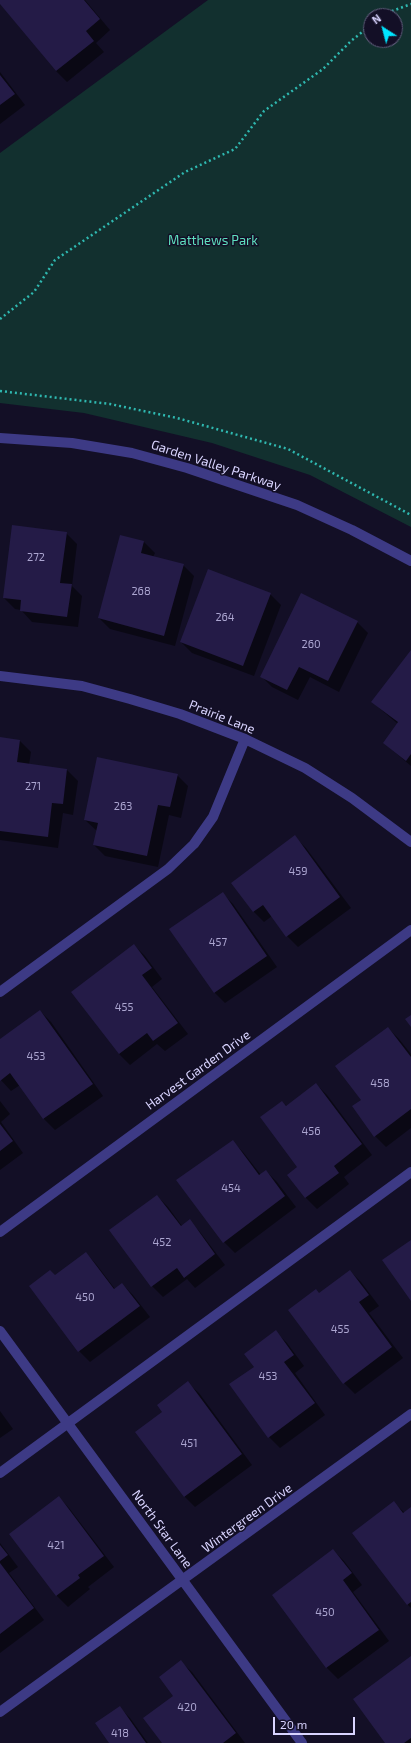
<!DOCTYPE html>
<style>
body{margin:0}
#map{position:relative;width:411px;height:1743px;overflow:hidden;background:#130f26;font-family:"Exo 2",sans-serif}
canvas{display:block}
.north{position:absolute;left:363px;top:8px;width:40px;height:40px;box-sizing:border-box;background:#130f26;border:1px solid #625e7d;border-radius:50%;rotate:324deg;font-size:11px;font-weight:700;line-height:16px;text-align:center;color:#d9d4ff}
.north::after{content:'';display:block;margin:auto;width:14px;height:18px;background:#00e5ff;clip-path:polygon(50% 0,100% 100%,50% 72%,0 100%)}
.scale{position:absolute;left:273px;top:1717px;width:82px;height:18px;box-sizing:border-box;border:2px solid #d9d4ff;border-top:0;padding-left:5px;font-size:12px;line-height:14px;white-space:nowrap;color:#d9d4ff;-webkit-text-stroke:3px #130f26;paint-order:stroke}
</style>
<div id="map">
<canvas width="411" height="1743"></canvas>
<div class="north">N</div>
<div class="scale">20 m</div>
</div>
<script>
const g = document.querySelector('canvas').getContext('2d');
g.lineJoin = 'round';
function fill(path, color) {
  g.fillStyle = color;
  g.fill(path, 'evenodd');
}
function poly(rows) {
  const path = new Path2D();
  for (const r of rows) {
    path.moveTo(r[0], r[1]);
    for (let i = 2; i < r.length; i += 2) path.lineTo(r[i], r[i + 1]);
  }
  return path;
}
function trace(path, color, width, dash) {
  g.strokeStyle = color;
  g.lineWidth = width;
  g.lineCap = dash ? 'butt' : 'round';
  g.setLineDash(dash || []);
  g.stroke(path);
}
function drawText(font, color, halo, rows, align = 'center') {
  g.font = font + ' "Exo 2",sans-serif';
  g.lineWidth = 3;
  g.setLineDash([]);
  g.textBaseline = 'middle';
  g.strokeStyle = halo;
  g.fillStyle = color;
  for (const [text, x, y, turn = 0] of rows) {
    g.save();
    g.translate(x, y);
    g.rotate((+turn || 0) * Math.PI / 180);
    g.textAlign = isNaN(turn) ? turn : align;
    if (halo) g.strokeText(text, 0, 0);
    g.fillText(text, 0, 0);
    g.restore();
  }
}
const green = poly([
 [208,0,411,0,411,527,310,475,212,443,84,413,0,403,0,153],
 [371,16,395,16,395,40,371,40]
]);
const shadow = poly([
 [1,0,85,0,110,30,96,43,104,52,67,82,56,71,0,3],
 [0,72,25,105,0,124],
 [66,533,77,544,72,586,82,596,78,627,32,622,21,610,15,609,4,598],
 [144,542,155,553,153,557,183,565,194,576,175,646,110,629,99,618],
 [270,594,281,605,254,676,192,653,181,642],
 [357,622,368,633,339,692,310,677,298,700,272,687,261,676],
 [411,652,411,766,384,743,398,724,372,702],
 [0,738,20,741,31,752,29,765,67,770,78,781,73,815,63,813,58,848,0,840],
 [177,775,188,786,181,818,169,815,158,867,105,856,94,845,97,831,85,820],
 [295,837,306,848,351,908,298,947,287,936,272,916,264,922,253,911],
 [222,893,233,904,277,967,225,1003,214,992],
 [134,945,145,956,162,979,152,987,188,1034,165,1051,157,1044,130,1065,119,1054],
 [40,1011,51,1022,103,1096,55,1130,44,1119,20,1085,11,1091,0,1079,0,1040],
 [388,1028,399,1039,411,1054,411,1128,386,1147,375,1136],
 [316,1084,327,1095,372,1155,344,1177,349,1184,317,1209,306,1198,289,1175,298,1167,282,1102,287,1106],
 [0,1101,10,1114,1,1122,23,1153,0,1170],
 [233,1142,243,1152,261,1175,266,1171,277,1182,296,1207,235,1253,224,1242],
 [157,1196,168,1207,182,1226,190,1221,200,1232,225,1265,195,1288,187,1279,163,1297,152,1286],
 [86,1253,96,1264,115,1289,122,1284,133,1295,150,1317,90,1362,79,1351,55,1276],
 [350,1271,361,1282,379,1306,369,1313,403,1358,355,1394,344,1383,290,1311,320,1294],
 [276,1332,287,1343,304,1366,295,1373,325,1415,280,1448,269,1437,255,1367],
 [188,1383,199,1393,252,1465,195,1507,184,1496],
 [0,1411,13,1429,0,1438],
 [59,1497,69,1508,114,1567,88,1587,90,1589,68,1607,57,1596,10,1534],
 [394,1503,405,1513,411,1508,411,1608,407,1604],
 [0,1543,18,1567,9,1573,44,1620,0,1653],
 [333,1550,344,1561,362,1585,353,1592,389,1641,338,1679,327,1668,273,1595],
 [411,1657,411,1743,386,1743],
 [181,1662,192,1672,245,1743,163,1743],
 [119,1707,130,1718,148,1743,110,1743]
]);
const building = poly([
 [0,0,84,0,100,19,86,31,94,41,56,71,0,4],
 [0,75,15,94,0,105],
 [12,525,67,532,60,583,72,584,67,617,20,611,21,600,3,598],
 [120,535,144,541,141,553,184,564,164,636,98,618],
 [208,569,271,593,243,666,180,642],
 [301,593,358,621,328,681,299,667,287,690,260,677],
 [411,650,411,754,406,761,383,743,398,722,371,702],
 [0,737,20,740,17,762,67,769,63,804,52,803,48,837,0,831],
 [97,757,178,774,170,807,158,805,147,856,93,845,98,823,84,820],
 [295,835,340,897,286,937,263,905,253,912,231,883],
 [223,892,267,956,214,993,169,929],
 [134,944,152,968,142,975,178,1023,153,1041,147,1033,119,1054,71,992],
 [40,1010,93,1084,43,1119,10,1073,0,1081,0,1039],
 [411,1015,411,1027,405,1019],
 [388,1027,411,1057,411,1109,374,1137,352,1106,361,1100,335,1066],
 [316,1083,362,1144,334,1166,339,1173,305,1198,287,1175,297,1167,260,1117,282,1101,286,1106],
 [0,1124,13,1141,0,1151],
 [233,1140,259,1175,266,1170,285,1196,223,1243,176,1180],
 [157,1195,181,1226,190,1219,215,1254,184,1278,177,1268,151,1287,109,1230],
 [411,1240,411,1301,382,1260],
 [86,1252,114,1289,122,1283,140,1306,78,1352,29,1286,50,1270,55,1275],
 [350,1270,369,1295,359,1302,392,1347,343,1384,288,1310,316,1289,319,1293],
 [276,1330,294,1355,284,1362,315,1403,268,1438,229,1384,254,1367,244,1354],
 [188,1381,242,1454,184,1497,135,1432,162,1412,157,1405],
 [59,1496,104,1556,78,1575,80,1578,56,1596,9,1534],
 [394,1501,403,1513,411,1507,411,1602,407,1605,352,1533],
 [0,1545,8,1555,0,1561],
 [333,1549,352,1573,343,1580,379,1630,326,1668,272,1595],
 [0,1563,34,1608,0,1634],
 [411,1656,411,1738,404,1743,385,1743,353,1699],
 [181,1660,236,1733,223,1743,162,1743,143,1718,173,1696,159,1677],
 [120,1706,146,1743,109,1743,95,1723]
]);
const path = poly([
 [383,16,387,13,411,4],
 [0,319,34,292,55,260,185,172,235,149,264,111,323,69,351,41,371,25],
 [0,391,110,404,177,418,288,449,411,515]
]);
const minor = poly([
 [0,438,72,443,132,453,187,468,297,505,352,530,411,561],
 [0,676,82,686,130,699,180,714,245,739,305,768,352,798,411,842],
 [0,992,168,869,194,844,213,817,245,739],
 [0,1232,411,930],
 [0,1331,302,1743],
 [0,1473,411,1172],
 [0,1712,411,1414]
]);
const numberNames = [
 ["272",36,557],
 ["268",141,591],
 ["264",225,617],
 ["260",311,644],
 ["271",33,786],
 ["263",123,806],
 ["459",298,871],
 ["457",218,942],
 ["455",124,1007],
 ["453",36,1056],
 ["458",380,1083],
 ["456",311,1131],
 ["454",231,1188],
 ["452",162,1242],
 ["450",85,1297],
 ["455",340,1329],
 ["453",268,1376],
 ["451",189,1443],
 ["421",56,1545],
 ["450",325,1612],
 ["420",187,1707],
 ["418",120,1733]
];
const parkNames = [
 ["Matthews Park",213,241]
];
const streetNames = [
 ["Garden Valley Parkway",216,465,18],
 ["Prairie Lane",222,717,22],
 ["Harvest Garden Drive",198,1070,-36],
 ["Wintergreen Drive",247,1518,-36],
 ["North Star Lane",162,1529,54]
];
fill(green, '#12302f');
fill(shadow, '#0007');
fill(building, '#241b47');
trace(path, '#2fb8b0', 2.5, [2, 3]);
trace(minor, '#3d3a85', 10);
drawText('11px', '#aca6d1', null, numberNames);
drawText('13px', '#5fe0c0', '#130f26', parkNames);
drawText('13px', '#d9d4ff', '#130f26', streetNames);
</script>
